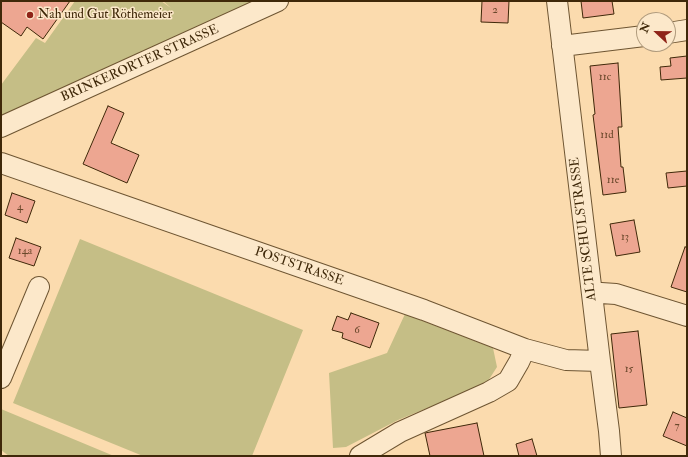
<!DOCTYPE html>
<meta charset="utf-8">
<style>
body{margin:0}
#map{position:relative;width:688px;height:457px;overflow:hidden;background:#fbdbae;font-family:"IM FELL Double Pica",serif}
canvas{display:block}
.frame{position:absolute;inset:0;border:2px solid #3f2809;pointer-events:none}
.north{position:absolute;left:636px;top:12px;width:40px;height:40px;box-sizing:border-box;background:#fce8ca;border:1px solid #b09b7d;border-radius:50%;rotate:292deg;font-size:11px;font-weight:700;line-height:16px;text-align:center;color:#3f2809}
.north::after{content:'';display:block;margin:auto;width:14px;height:18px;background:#8f2418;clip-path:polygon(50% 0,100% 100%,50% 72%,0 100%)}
</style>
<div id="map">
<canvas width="688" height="457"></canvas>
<div class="frame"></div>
<div class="north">N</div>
</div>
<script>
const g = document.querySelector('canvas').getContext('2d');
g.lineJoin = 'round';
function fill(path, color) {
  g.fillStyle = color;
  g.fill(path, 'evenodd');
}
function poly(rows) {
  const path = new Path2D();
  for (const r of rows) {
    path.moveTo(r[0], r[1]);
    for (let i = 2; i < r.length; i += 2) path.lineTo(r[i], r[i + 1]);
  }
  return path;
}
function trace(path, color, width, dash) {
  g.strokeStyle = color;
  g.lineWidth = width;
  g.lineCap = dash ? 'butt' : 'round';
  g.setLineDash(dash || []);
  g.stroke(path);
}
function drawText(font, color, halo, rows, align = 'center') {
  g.font = font + ' "IM FELL Double Pica",serif';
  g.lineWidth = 3;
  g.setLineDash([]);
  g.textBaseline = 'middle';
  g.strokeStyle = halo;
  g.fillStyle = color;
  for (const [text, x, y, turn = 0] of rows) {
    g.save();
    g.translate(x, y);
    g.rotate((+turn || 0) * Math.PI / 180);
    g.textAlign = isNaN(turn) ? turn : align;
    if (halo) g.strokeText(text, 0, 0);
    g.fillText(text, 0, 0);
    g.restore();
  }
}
const green = poly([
 [75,1,161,1,171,8,163,1,257,1,1,117,1,85,36,38,45,43],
 [80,239,303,330,252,456,143,456,13,403],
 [405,314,493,348,497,367,486,384,398,420,346,447,333,448,329,373,387,353],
 [1,409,114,456,9,456,1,450]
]);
const building = poly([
 [1,1,70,1,43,39,27,27,21,36,1,22,1,1],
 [482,1,509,1,508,23,481,22,482,1],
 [581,1,612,1,614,14,583,18,581,1],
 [687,56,687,78,661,80,660,67,671,66,670,58,687,56],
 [618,63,622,127,618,127,621,167,623,167,626,192,603,195,593,115,595,114,590,66,618,63],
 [108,106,124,113,111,143,139,155,127,183,83,164,108,106],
 [687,171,687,186,668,188,666,173,687,171],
 [12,193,35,201,27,223,5,215,12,193],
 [634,220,640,252,616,256,610,224,634,220],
 [16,238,41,247,34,266,9,258,16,238],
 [685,247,687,247,687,292,671,287,685,247],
 [351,313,379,323,370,348,342,338,343,333,332,330,337,316,348,320,351,313],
 [638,331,647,405,619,408,611,334,638,331],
 [673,412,687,418,687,446,663,436,673,412],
 [477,423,484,456,430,456,425,433,477,423],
 [532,439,537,456,519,456,516,444,532,439]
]);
const minor = poly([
 [557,1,600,361,609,431,611,456],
 [668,33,687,30],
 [562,46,644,36],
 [1,127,278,1],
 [1,163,424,310,525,349,566,360,600,361],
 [592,294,601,293,616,294,687,316],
 [1,378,39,287],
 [360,456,400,432,489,392,508,381,519,362,525,349]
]);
const markers = [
 [30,15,4,"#8f2418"]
];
const numberNames = [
 ["2",495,11],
 ["11c",605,78],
 ["11d",607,136],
 ["11e",613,181],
 ["4",20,208],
 ["13",625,238],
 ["14a",25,252],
 ["6",357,331],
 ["15",629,370],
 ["7",677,427]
];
const poiNames = [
 ["Nah und Gut Röthemeier",38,15]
];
const streetNames = [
 ["BRINKERORTER STRASSE",140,64,-24],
 ["ALTE SCHULSTRASSE",584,229,-97],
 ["POSTSTRASSE",299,267,19]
];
fill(green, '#c5be86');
fill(building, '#eda691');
trace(building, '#3f2809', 1);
trace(minor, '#6e5532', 22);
trace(minor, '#fce8ca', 20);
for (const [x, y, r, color] of markers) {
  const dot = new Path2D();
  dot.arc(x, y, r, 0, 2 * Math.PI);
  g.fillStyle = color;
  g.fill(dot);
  trace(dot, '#fce8ca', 1.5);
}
drawText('11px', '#6a482b', null, numberNames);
drawText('13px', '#3f2809', '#fce8ca', poiNames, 'left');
drawText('13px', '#3f2809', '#fce8ca', streetNames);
</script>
